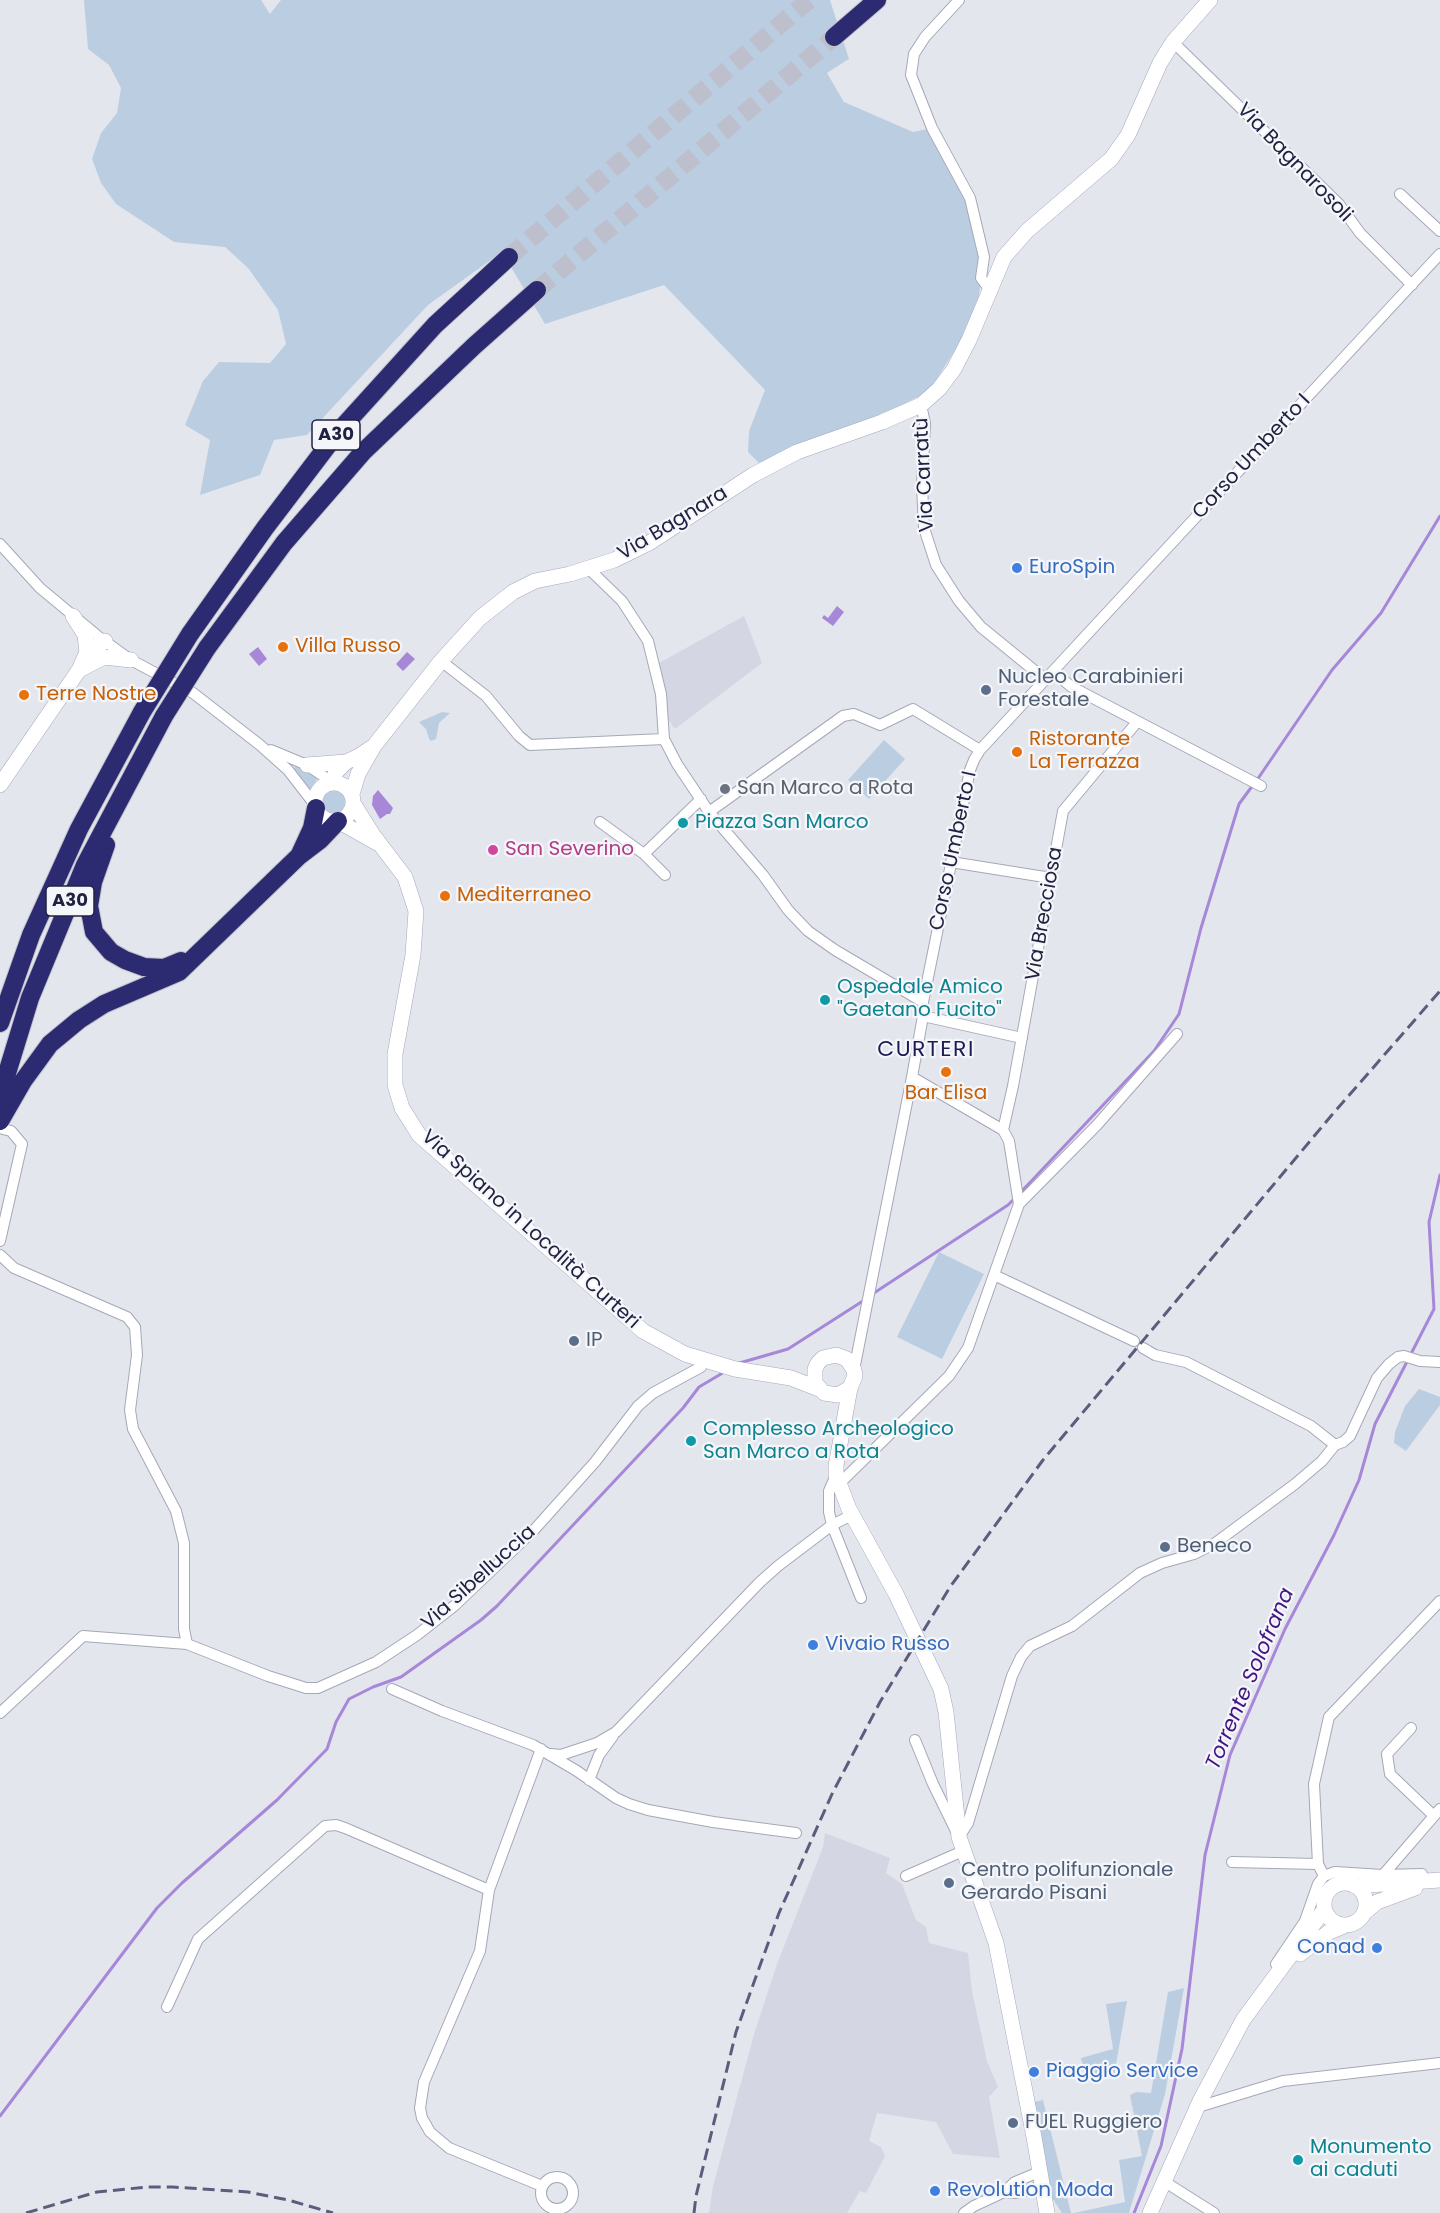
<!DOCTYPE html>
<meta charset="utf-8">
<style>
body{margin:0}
canvas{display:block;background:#e4e6ee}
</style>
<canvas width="1440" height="2213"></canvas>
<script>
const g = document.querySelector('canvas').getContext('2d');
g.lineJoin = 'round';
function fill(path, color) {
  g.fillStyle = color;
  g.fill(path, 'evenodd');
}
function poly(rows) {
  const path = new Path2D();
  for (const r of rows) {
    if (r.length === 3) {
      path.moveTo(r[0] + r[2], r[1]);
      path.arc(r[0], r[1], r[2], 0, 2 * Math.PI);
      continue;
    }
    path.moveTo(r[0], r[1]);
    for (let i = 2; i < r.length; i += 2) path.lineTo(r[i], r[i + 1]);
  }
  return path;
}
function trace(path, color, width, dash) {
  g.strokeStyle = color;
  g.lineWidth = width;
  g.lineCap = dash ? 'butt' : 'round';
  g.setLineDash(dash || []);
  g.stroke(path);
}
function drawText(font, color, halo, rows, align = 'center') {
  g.font = font + ' Poppins,sans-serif';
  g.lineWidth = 4.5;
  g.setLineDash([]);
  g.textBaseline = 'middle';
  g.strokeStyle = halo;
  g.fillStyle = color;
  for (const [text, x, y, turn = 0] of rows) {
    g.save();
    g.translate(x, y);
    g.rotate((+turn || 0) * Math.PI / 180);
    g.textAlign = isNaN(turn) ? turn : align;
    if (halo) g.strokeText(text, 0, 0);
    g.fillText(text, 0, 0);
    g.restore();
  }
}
const built = poly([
 [744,616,762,663,675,729,669,721,659,663],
 [825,1833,890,1858,886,1873,902,1884,916,1920,926,1927,929,1943,968,1953,972,1991,987,2061,998,2087,989,2097,1000,2158,953,2154,936,2122,877,2113,869,2141,881,2147,885,2156,866,2193,860,2191,847,2213,709,2213,713,2186,754,2034,777,1964,823,1847]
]);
const green = poly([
 [84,0,261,0,270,14,281,0,830,0,849,59,827,73,844,102,913,132,932,128,970,198,984,257,978,303,962,339,929,391,900,406,759,463,748,452,749,431,765,390,664,285,545,324,502,252,428,305,307,435,274,440,260,475,200,495,210,440,185,425,203,381,219,362,270,363,286,344,278,310,248,268,225,247,174,242,116,204,101,183,92,159,101,133,117,113,121,88,109,65,88,49],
 [442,712,450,713,439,723,436,739,431,741,429,739,426,729,419,722],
 [884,740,905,759,869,799,848,780],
 [296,766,319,777,310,789,293,769],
 [334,802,11],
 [939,1252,984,1274,942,1359,897,1337],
 [1419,1389,1440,1397,1440,1405,1406,1451,1394,1443,1395,1432,1405,1406],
 [1184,1988,1165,2094,1129,2213,1074,2213,1125,2202,1119,2160,1142,2156,1130,2095,1136,2092,1151,2093,1168,1992],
 [1127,2001,1114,2076,1086,2082,1081,2058,1113,2049,1106,2004],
 [1043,2100,1071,2213,1062,2213,1052,2198,1034,2102]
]);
const water = poly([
 [837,606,844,612,833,626,822,618,824,615,828,618],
 [258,647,267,659,259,666,249,654],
 [407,652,415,659,403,671,396,664],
 [378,790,393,808,390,814,387,814,380,819,372,805,373,796]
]);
const stream = poly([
 [1257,780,1332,670,1381,613,1440,516],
 [1021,1192,1154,1051,1179,1014,1201,928,1239,804,1253,785],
 [874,1293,1008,1205,1015,1198],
 [736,1364,788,1349,866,1299],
 [0,2116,157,1908,182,1883,277,1800,327,1749,336,1722,349,1699,373,1687,401,1677,481,1620,497,1606,683,1408,699,1387,726,1371],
 [1134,2213,1161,2146,1182,2049,1205,1855,1230,1755,1285,1629,1334,1535,1359,1480,1375,1424,1434,1309,1429,1222,1440,1175]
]);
const highwayTunnel = poly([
 [509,257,809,0],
 [537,290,834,37]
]);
const street = poly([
 [959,0,925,37,914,54,911,75,932,128,970,198,984,257,981,278,990,290],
 [1173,42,1339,204,1360,233,1412,285],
 [1400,194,1440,231],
 [921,405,925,423,922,485,924,528,936,565,959,601,981,627,1046,680],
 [0,544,40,588,99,637,131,660,193,693,260,745,288,770,315,805],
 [589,569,622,601,648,641,661,694,664,739],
 [441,661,486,696,519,736,530,745,664,739,677,764,709,812,763,875,788,910,808,931,835,950,923,1002],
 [1053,672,1072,687,1261,786],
 [271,750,307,765,322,775,331,783],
 [709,812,843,716,848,715,854,714,880,725,913,709,980,750],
 [600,822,644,854,665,875],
 [644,854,701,799],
 [951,862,1051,878],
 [923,1016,1022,1038],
 [1003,1130,1013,1086,1063,811,1137,722],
 [1019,1204,1097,1125,1177,1034],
 [0,1241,22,1144,11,1131,3,1129],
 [0,1255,14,1268,127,1317,135,1327,137,1355,130,1410,133,1429,176,1511,184,1543,184,1629,187,1644,268,1676,306,1688,318,1688,376,1662,417,1635,454,1606,534,1530,595,1462,638,1406,653,1393,701,1367,704,1360],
 [994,1275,1134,1341],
 [1143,1348,1155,1355,1186,1362,1311,1426,1335,1445],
 [854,1370,912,1077,923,1016,923,1002,970,770,974,760,980,750,1092,629,1440,254],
 [1335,1445,1343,1442,1350,1436,1377,1378,1389,1364,1398,1357,1404,1356,1420,1361,1440,1362],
 [836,1475,829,1491,829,1512,832,1525,861,1598],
 [839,1484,949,1376,968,1348,1019,1204,1009,1141,1003,1130,912,1077],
 [392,1689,442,1711,533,1745,577,1771,616,1798,629,1804,648,1810,713,1822,796,1833],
 [0,1713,83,1636,187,1644],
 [1411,1728,1387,1754,1390,1774,1434,1816],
 [915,1740,933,1784,959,1837,968,1823,1012,1676,1021,1657,1030,1646,1072,1626,1140,1573,1162,1563,1194,1554,1214,1544,1295,1484,1322,1461,1335,1445],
 [541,1749,489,1890,480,1951,424,2082,420,2108,422,2118,430,2132,449,2148,542,2186],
 [551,1754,561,1755,597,1743,616,1732,760,1582,778,1566,832,1525,852,1515],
 [589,1780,599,1755,613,1736],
 [1232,1862,1318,1864],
 [1383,1875,1440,1809],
 [906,1876,963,1851],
 [1324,1876,1318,1864,1314,1784,1329,1717,1440,1601],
 [1276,1964,1305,1921,1318,1884,1324,1876,1335,1872,1383,1875,1422,1874],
 [167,2007,198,1939,325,1826,336,1825,345,1828,489,1890],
 [1198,2107,1283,2081,1440,2063],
 [557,2193,16],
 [1165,2182,1214,2213],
 [1004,2192,1015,2182,1039,2172],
 [964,2213,974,2206,1004,2192,1016,2193,1034,2189,1041,2184]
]);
const secondary = poly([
 [87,652,105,641],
 [79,670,104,657,131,660],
 [307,765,346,762],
 [334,802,19],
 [331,783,336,772,346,762,359,756,371,748],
 [0,785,79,670,87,652,85,635,73,616],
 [352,794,358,774,374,746,441,661,480,618,513,592,535,581,570,574,614,560,649,543,753,475,797,452,882,422,921,405,939,389,954,369,969,340,1004,257,1027,231,1111,159,1128,135,1160,63,1173,42,1210,0],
 [353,803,373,835,405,877,416,911,413,955,395,1054,395,1085,402,1108,419,1135,643,1331,685,1354,735,1369,791,1378,819,1389],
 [338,821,377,843],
 [850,1388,838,1395,824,1393,815,1383,815,1369,818,1363,823,1358,836,1355,847,1359,854,1370,855,1376,850,1388,836,1466,836,1475,849,1509,896,1594,941,1689,946,1712,959,1837,996,1943,1034,2137,1047,2213],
 [1345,1904,21],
 [1355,1886,1440,1880],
 [1364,1913,1377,1902,1415,1888],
 [1300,1954,1329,1932,1344,1926],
 [1150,2213,1200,2101,1243,2020,1324,1910]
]);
const highway = poly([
 [834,37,877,0],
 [190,634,265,528,338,432,435,325,509,257],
 [207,648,284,543,363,452,474,346,537,290],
 [106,845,93,882,89,906,94,932,111,952,125,960,144,967,164,968,181,961],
 [300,854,312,828,316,808],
 [0,1023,31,935,79,829,142,712],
 [0,1096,30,998,85,865,164,716],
 [0,1121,23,1081,50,1044,79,1020,104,1004,179,972,299,856,320,840,338,821]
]);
const rail = poly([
 [26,2213,97,2192,147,2187,173,2187,248,2192,288,2200,333,2213],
 [694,2213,696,2196,736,2032,779,1913,832,1794,880,1702,950,1587,1043,1460,1331,1116,1440,991]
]);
const highwayBridge = poly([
 [142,712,190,634],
 [164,716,207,648]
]);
const markers = [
 [1017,568,6,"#3f7fe0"],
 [283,647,6,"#e8710a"],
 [986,690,6,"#5c6f8a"],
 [24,695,6,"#e8710a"],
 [1017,752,6,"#e8710a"],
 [725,789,6,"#6b7280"],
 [683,823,6,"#0f9aa8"],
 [493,850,6,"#d1479c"],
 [445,896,6,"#e8710a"],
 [825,1000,6,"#0f9aa8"],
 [946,1072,6,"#e8710a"],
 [574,1341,6,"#5c6f8a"],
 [691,1441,6,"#0f9aa8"],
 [1165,1547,6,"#5c6f8a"],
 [813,1645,6,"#3f7fe0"],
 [949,1883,6,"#5c6f8a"],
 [1377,1948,6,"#3f7fe0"],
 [1034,2072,6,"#3f7fe0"],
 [1013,2123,6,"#5c6f8a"],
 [1298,2160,6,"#0f9aa8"],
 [935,2191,6,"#3f7fe0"]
];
const shields = [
 [336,435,48],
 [70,901,48]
];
const shieldNames = [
 ["A30",336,435],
 ["A30",70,901]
];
const streetNames = [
 ["Via Bagnarosoli",1294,163,46],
 ["Corso Umberto I",1252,457,-47],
 ["Via Carratù",925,475,-93],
 ["Via Bagnara",673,524,-31],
 ["Corso Umberto I",954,851,-78],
 ["Via Brecciosa",1045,914,-80],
 ["Via Spiano in Località Curteri",530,1230,42],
 ["Via Sibelluccia",479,1578,-42]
];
const shopNames = [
 ["EuroSpin",1029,568],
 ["Vivaio Russo",825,1645],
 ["Conad",1365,1948,"right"],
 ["Piaggio Service",1046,2072],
 ["Revolution Moda",947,2191]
];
const foodNames = [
 ["Villa Russo",295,647],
 ["Terre Nostre",36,695],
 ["Ristorante",1029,740],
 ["La Terrazza",1029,763],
 ["Mediterraneo",457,896],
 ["Bar Elisa",946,1094,"center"]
];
const serviceNames = [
 ["Nucleo Carabinieri",998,678],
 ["Forestale",998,701],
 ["IP",586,1341],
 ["Beneco",1177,1547],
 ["Centro polifunzionale",961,1871],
 ["Gerardo Pisani",961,1894],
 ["FUEL Ruggiero",1025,2123]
];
const worshipNames = [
 ["San Marco a Rota",737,789]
];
const cultureNames = [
 ["Piazza San Marco",695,823],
 ["Ospedale Amico",837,988],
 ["\"Gaetano Fucito\"",837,1011],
 ["Complesso Archeologico",703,1430],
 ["San Marco a Rota",703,1453],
 ["Monumento",1310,2148],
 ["ai caduti",1310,2171]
];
const hotelNames = [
 ["San Severino",505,850]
];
const waterNames = [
 ["Torrente Solofrana",1251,1679,-67]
];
const quarterNames = [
 ["CURTERI",926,1050]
];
fill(built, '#d4d7e3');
fill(green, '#bbcee1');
fill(water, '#a787d8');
trace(stream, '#a787d8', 3);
trace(highwayTunnel, '#bdbfcc', 18, [18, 9]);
trace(street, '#a6a7b7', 12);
trace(secondary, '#a4a7be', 16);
trace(highway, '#c1c1ca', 20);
trace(street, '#fff', 10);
trace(secondary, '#fff', 15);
trace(highway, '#2c2a71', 18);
trace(rail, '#5c5d7d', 3, [12, 6]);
trace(highwayBridge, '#c1c1ca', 20, []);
trace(highwayBridge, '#2c2a71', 18);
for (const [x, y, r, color] of markers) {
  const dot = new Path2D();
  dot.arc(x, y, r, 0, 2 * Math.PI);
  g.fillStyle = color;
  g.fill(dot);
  trace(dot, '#f5f6fa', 2);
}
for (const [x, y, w] of shields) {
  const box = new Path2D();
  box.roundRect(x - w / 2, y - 15, w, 30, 4.5);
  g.fillStyle = '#f5f6fa';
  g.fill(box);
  trace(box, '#212242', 1.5);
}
drawText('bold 18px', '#212242', null, shieldNames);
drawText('20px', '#212242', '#f5f6fa', streetNames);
drawText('20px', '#366cbe', '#f5f6fa', shopNames, 'left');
drawText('20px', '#c56008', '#f5f6fa', foodNames, 'left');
drawText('20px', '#4e5e75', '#f5f6fa', serviceNames, 'left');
drawText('20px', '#5b616d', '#f5f6fa', worshipNames, 'left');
drawText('20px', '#0d838f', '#f5f6fa', cultureNames, 'left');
drawText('20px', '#b23c85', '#f5f6fa', hotelNames, 'left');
drawText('italic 21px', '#421584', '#f5f6fa', waterNames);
g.letterSpacing = '1.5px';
drawText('22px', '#1b1b56', '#f5f6fa', quarterNames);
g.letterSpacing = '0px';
</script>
